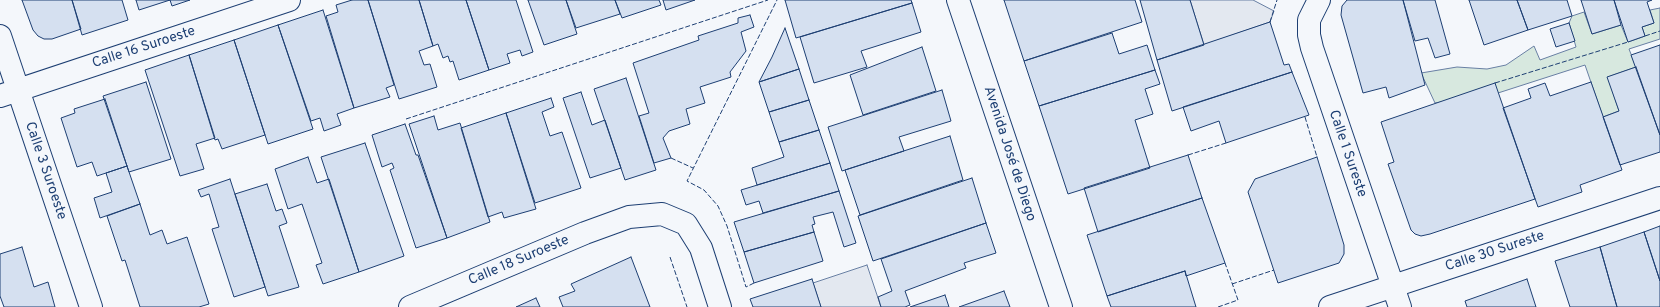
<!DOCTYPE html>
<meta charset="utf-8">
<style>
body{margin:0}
canvas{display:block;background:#f4f7fb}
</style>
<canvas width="1660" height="307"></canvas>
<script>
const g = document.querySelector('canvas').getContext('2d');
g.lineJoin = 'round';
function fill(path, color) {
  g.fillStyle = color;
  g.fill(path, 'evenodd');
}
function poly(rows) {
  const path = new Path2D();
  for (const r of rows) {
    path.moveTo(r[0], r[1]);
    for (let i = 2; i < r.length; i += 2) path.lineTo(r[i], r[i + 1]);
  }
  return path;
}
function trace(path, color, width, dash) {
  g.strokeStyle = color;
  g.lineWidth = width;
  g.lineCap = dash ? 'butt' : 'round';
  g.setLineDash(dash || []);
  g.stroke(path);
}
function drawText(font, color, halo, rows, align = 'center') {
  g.font = font + ' Overpass,sans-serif';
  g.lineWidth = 3;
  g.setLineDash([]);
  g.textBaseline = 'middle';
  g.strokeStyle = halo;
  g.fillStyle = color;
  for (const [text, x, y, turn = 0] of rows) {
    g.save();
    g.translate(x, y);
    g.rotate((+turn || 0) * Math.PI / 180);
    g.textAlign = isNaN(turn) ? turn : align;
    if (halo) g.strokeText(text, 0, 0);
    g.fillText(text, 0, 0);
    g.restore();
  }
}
const green = poly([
 [1660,8,1660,39,1629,49,1636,67,1608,77,1619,111,1603,117,1585,65,1498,93,1435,103,1421,73,1457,67,1487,69,1506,65,1534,46,1540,60,1576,47,1569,23,1572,16,1584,12,1592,34,1621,25,1628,42,1645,36,1642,27,1654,23,1650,10,1660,8]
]);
const parking = poly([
 [1190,0,1253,0,1274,11,1270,22,1204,45,1190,0],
 [867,265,881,307,821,307,813,283,867,265]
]);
const building = poly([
 [22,0,72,0,81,29,52,39,44,39,38,36,33,30,22,0],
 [72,0,122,0,128,20,82,35,72,0],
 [136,0,170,0,139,10,136,0],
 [170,0,190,0,172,6,170,0],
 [352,0,368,0,394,85,386,88,390,97,354,108,326,16,338,12,336,5,352,0],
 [368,0,419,0,433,46,419,51,424,65,430,64,437,87,399,99,368,0],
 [419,0,466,0,489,70,459,80,453,61,450,62,448,56,443,58,438,44,433,46,419,0],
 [466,0,516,0,533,52,522,56,520,50,507,54,510,63,489,70,466,0],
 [528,0,566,0,577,34,544,45,528,0],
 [566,0,615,0,620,14,576,28,566,0],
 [615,0,659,0,661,5,622,18,615,0],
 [663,0,695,0,666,10,663,0],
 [785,0,911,0,912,3,796,38,785,0],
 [1004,0,1135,0,1142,22,1024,61,1004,0],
 [1140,0,1190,0,1204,45,1157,60,1140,0],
 [1347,0,1403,0,1425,85,1389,98,1386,87,1363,93,1341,15,1342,6,1347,0],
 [1403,0,1435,0,1450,54,1435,58,1428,38,1415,41,1403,0],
 [1469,0,1517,0,1528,30,1484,45,1469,0],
 [1517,0,1567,0,1572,16,1528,30,1517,0],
 [1581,0,1614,0,1621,25,1592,34,1581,0],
 [1614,0,1652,0,1647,2,1654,23,1642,27,1645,36,1628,42,1614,0],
 [912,3,921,32,861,51,867,67,814,83,800,37,912,3],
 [323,10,354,108,337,114,341,125,324,131,320,118,311,121,278,25,323,10],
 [750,15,754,27,741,32,746,51,730,72,731,77,700,87,705,103,686,109,690,124,669,131,663,138,671,158,654,163,639,116,649,113,633,63,699,40,698,36,738,23,738,18,750,15],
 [1270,22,1284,65,1289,64,1292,72,1172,111,1157,60,1270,22],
 [1569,23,1575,41,1556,47,1550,29,1569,23],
 [278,25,313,129,268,144,234,40,278,25],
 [785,28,799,69,759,82,772,57,785,28],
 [1112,33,1119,54,1147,45,1155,70,1039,106,1024,61,1112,33],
 [234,40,265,135,222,149,218,139,215,140,189,55,234,40],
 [1660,45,1660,135,1631,55,1660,45],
 [922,47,936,91,863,115,850,75,922,47],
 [189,55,215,138,196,144,204,169,180,176,145,70,189,55],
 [1636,67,1660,135,1660,152,1620,165,1603,117,1619,111,1607,77,1636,67],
 [799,69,809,100,769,112,759,82,799,69],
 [1155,70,1160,84,1145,89,1153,114,1135,120,1150,168,1068,194,1039,106,1155,70],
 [1292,72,1309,115,1226,143,1219,121,1191,131,1183,107,1292,72],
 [626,78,656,170,625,180,594,89,626,78],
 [146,82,171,159,129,172,103,96,146,82],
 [1591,82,1622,170,1580,185,1582,192,1538,207,1503,108,1531,98,1528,89,1545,83,1550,96,1591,82],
 [1495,83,1535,199,1430,234,1421,236,1415,234,1411,230,1388,164,1394,162,1381,122,1495,83],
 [942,90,951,121,899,137,904,151,842,171,828,127,942,90],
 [581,92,592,125,605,120,621,168,590,178,563,98,581,92],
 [551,98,554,107,542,112,550,136,562,132,581,188,535,203,506,113,551,98],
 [105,99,127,166,97,176,92,162,77,167,61,118,75,113,74,109,105,99],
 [809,100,819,130,779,142,769,112,809,100],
 [506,113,536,209,504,218,502,212,488,217,461,128,506,113],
 [434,116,438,130,460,123,490,222,447,238,409,124,434,116],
 [405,124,416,155,418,155,447,238,416,248,390,170,394,168,392,163,382,167,372,135,405,124],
 [819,130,830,163,757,185,752,168,784,157,779,142,819,130],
 [950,136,963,180,860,215,845,170,950,136],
 [365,143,404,256,359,272,321,157,365,143],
 [1188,155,1202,198,1098,232,1084,188,1188,155],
 [308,157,317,183,329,179,359,272,323,284,316,265,322,263,302,204,288,209,275,169,308,157],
 [1317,157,1344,245,1344,254,1339,263,1278,283,1248,192,1255,179,1317,157],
 [830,163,839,191,763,213,759,201,746,205,741,190,830,163],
 [127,166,140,204,100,218,94,198,112,192,106,173,127,166],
 [972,178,986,223,873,261,858,216,972,178],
 [230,179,265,287,234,297,212,229,219,227,209,194,201,197,198,190,230,179],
 [267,184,276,211,282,209,287,223,279,226,299,287,268,296,235,194,267,184],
 [839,191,856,243,844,247,833,212,813,217,815,224,812,225,814,232,744,252,734,222,839,191],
 [1202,198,1225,263,1186,276,1185,271,1107,296,1087,235,1202,198],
 [140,204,150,235,162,230,167,244,187,237,209,304,199,307,140,307,125,260,122,261,107,216,140,204],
 [986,223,996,253,964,263,966,268,905,291,910,305,905,307,881,307,878,297,892,291,881,259,986,223],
 [1660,226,1660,281,1644,232,1660,226],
 [814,232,823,261,754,283,744,252,814,232],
 [1644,232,1660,281,1660,307,1617,307,1600,247,1644,232],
 [22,247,34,287,48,282,55,307,4,307,0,296,0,254,22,247],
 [1600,247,1617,307,1570,307,1555,261,1600,247],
 [631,257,650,307,563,307,559,297,575,291,571,284,631,257],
 [1185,271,1196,307,1111,307,1107,296,1185,271],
 [812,279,821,307,753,307,750,299,812,279],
 [1527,279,1536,307,1467,307,1465,301,1527,279],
 [1004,291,1010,307,959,307,1004,291],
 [945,295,949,307,910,307,945,295],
 [536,298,540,307,516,307,536,298]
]);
const street = poly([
 [1319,0,1309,20,1309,35,1312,48,1400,307],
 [0,36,91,307],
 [0,96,289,0],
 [410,307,585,233,629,217,662,214,686,224,701,248,720,307],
 [1330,307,1660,198]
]);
const secondary = poly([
 [958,0,1061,307]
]);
const fence = poly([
 [1270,22,1277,0],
 [1645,36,1660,31],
 [1495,83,1628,42],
 [1305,117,1317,157],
 [406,119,768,0],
 [1188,155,1226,143],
 [671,158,693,168],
 [670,257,687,307],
 [754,283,746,287,727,226,718,206,704,190,687,181,777,0],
 [1232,284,1274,270],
 [1218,307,1238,300,1225,263]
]);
const streetNames = [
 ["Calle 16 Suroeste",144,48,-18],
 ["Avenida José de Diego",1009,154,72],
 ["Calle 1 Sureste",1347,154,71],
 ["Calle 3 Suroeste",45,171,71],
 ["Calle 30 Sureste",1495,252,-18],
 ["Calle 18 Suroeste",519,261,-23]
];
fill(green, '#d7e8df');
trace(green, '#687fa3', 1);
fill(parking, '#e3e8f0');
trace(parking, '#687fa3', 1);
fill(building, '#d5e0f0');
trace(building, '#1d3f73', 1);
trace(street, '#1d3f73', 24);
trace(secondary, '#1d3f73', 24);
trace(street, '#f4f7fb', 22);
trace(secondary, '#f4f7fb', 22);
trace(fence, '#1d3f73', 1, [5, 2]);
drawText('14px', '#1d3f73', '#f4f7fb', streetNames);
</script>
